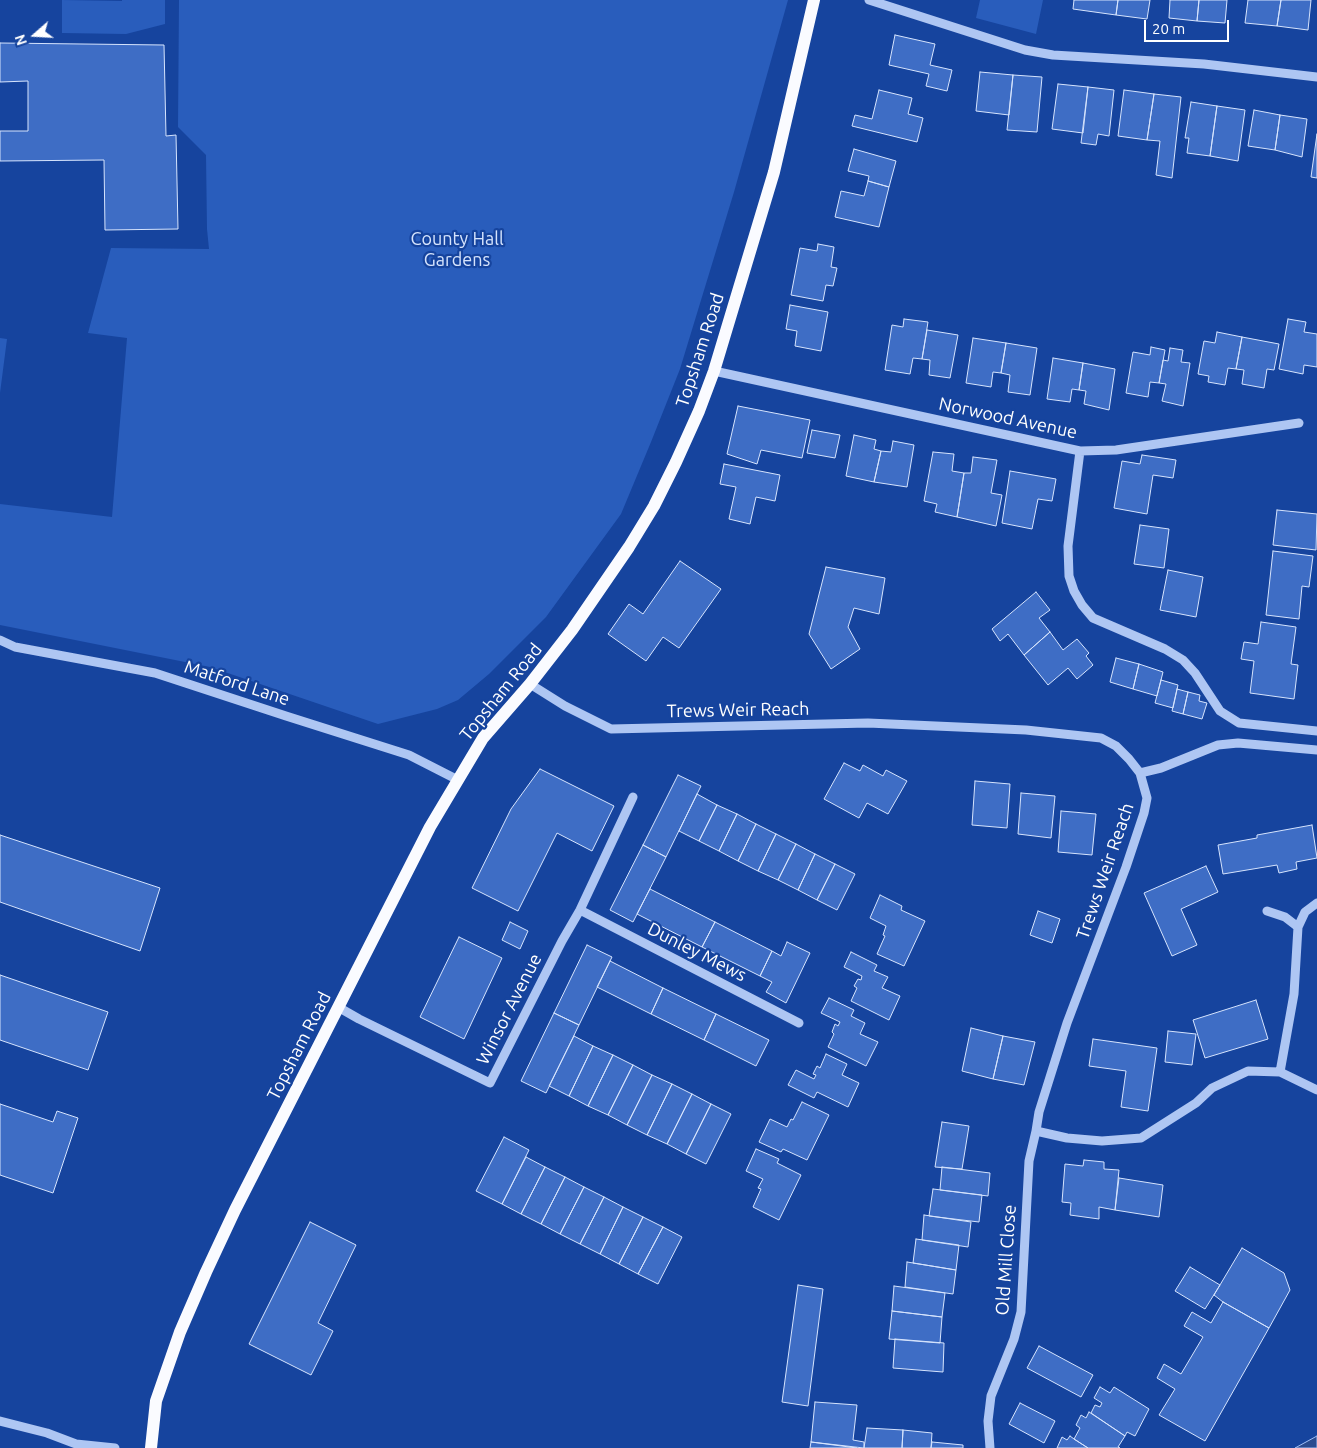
<!DOCTYPE html>
<style>
body{margin:0}
#map{position:relative;width:1317px;height:1448px;overflow:hidden;background:#16449e;font-family:Ubuntu,sans-serif}
canvas{display:block}
.north{position:absolute;left:10px;top:10px;width:50px;height:50px;-webkit-text-stroke:4px #16449e;paint-order:stroke;rotate:251deg;font-size:14px;font-weight:700;line-height:20px;text-align:center;color:#fff}
.north::after{content:'';display:block;margin:auto;width:18px;height:22px;background:#fff;clip-path:polygon(50% 0,100% 100%,50% 72%,0 100%)}
.scale{position:absolute;left:1144px;top:20px;width:85px;height:22px;box-sizing:border-box;border:2px solid #fff;border-top:0;padding-left:6px;font-size:15px;line-height:18px;white-space:nowrap;color:#fff;-webkit-text-stroke:4px #16449e;paint-order:stroke}
</style>
<div id="map">
<canvas width="1317" height="1448"></canvas>
<div class="north">N</div>
<div class="scale">20 m</div>
</div>
<script>
const g = document.querySelector('canvas').getContext('2d');
g.lineJoin = 'round';
function fill(path, color) {
  g.fillStyle = color;
  g.fill(path, 'evenodd');
}
function poly(rows) {
  const path = new Path2D();
  for (const r of rows) {
    path.moveTo(r[0], r[1]);
    for (let i = 2; i < r.length; i += 2) path.lineTo(r[i], r[i + 1]);
  }
  return path;
}
function trace(path, color, width, dash) {
  g.strokeStyle = color;
  g.lineWidth = width;
  g.lineCap = dash ? 'butt' : 'round';
  g.setLineDash(dash || []);
  g.stroke(path);
}
function drawText(font, color, halo, rows, align = 'center') {
  g.font = font + ' Ubuntu,sans-serif';
  g.lineWidth = 4.5;
  g.setLineDash([]);
  g.textBaseline = 'middle';
  g.strokeStyle = halo;
  g.fillStyle = color;
  for (const [text, x, y, turn = 0] of rows) {
    g.save();
    g.translate(x, y);
    g.rotate((+turn || 0) * Math.PI / 180);
    g.textAlign = isNaN(turn) ? turn : align;
    if (halo) g.strokeText(text, 0, 0);
    g.fillText(text, 0, 0);
    g.restore();
  }
}
const green = poly([
 [62,0,122,1,122,0,165,0,165,24,126,34,62,33],
 [179,0,788,0,734,192,680,369,651,442,621,514,546,617,489,674,458,700,437,709,378,724,210,667,0,625,0,504,112,517,127,338,88,333,111,248,209,249,207,229,206,155,178,127],
 [980,0,1043,0,1036,34,976,18],
 [0,338,7,339,0,393]
]);
const water = poly([
 [1317,1436,1317,1448,1295,1448,1317,1436]
]);
const building = poly([
 [1074,0,1118,0,1116,15,1073,9,1074,0],
 [1118,0,1150,0,1147,19,1116,15,1118,0],
 [1170,0,1199,0,1197,21,1169,18,1170,0],
 [1199,0,1227,0,1225,23,1197,21,1199,0],
 [1248,0,1281,0,1277,26,1245,23,1248,0],
 [1281,0,1311,0,1308,30,1277,26,1281,0],
 [895,35,935,44,930,65,952,70,947,91,926,86,929,74,889,65,895,35],
 [0,43,164,45,166,136,176,135,178,229,105,230,104,160,0,161,0,131,28,131,28,81,0,82,0,43],
 [980,72,1013,75,1009,115,976,111,980,72],
 [1013,75,1042,77,1037,132,1007,130,1013,75],
 [1058,84,1088,87,1083,133,1052,129,1058,84],
 [1088,87,1114,90,1109,136,1098,134,1096,145,1081,143,1088,87],
 [879,90,912,98,908,114,923,118,917,142,852,126,855,115,872,119,879,90],
 [1124,90,1154,94,1147,140,1118,136,1124,90],
 [1154,94,1181,97,1172,178,1156,175,1160,141,1147,140,1154,94],
 [1191,102,1217,106,1210,156,1187,153,1189,138,1185,138,1191,102],
 [1217,106,1245,110,1238,161,1210,156,1217,106],
 [1254,110,1280,115,1275,150,1248,146,1254,110],
 [1280,115,1307,119,1302,157,1275,150,1280,115],
 [1317,134,1317,178,1311,177,1317,134],
 [854,149,896,161,889,187,868,181,869,176,848,171,854,149],
 [868,181,889,187,879,227,835,217,841,191,864,196,868,181],
 [818,244,834,247,831,267,837,268,833,286,826,285,823,301,791,295,800,248,817,251,818,244],
 [790,305,828,312,821,351,795,346,797,331,786,329,790,305],
 [904,319,928,322,922,359,913,358,910,374,885,370,892,325,903,327,904,319],
 [1288,319,1306,322,1304,332,1317,334,1317,367,1304,365,1303,374,1279,369,1288,319],
 [927,330,958,335,950,378,929,375,930,360,922,359,927,330],
 [1217,332,1242,337,1236,369,1228,368,1225,385,1208,382,1209,376,1198,374,1204,341,1215,343,1217,332],
 [1242,337,1279,344,1274,370,1267,369,1264,388,1242,384,1244,370,1236,369,1242,337],
 [973,338,1006,343,1001,373,993,372,991,387,966,383,973,338],
 [1006,343,1037,348,1030,395,1008,392,1010,375,1001,373,1006,343],
 [1151,347,1165,350,1159,383,1150,382,1148,397,1126,393,1133,352,1150,355,1151,347],
 [1170,348,1183,350,1181,362,1190,363,1183,406,1162,401,1166,384,1159,383,1163,360,1168,361,1170,348],
 [1053,358,1083,363,1079,390,1072,389,1070,402,1047,399,1053,358],
 [1083,363,1115,369,1109,410,1084,404,1086,391,1079,390,1083,363],
 [738,406,810,420,802,458,761,450,757,464,727,454,738,406],
 [812,430,840,435,835,458,807,453,812,430],
 [854,435,876,440,874,449,881,451,874,482,846,476,854,435],
 [893,441,914,445,907,487,874,482,881,451,891,452,893,441],
 [933,452,954,454,952,471,964,473,957,517,935,512,937,504,924,501,933,452],
 [1142,455,1176,460,1173,478,1153,475,1147,514,1114,508,1122,461,1140,464,1142,455],
 [973,457,997,460,991,493,1002,495,996,526,957,517,964,473,971,473,973,457],
 [724,464,780,475,775,501,756,497,750,524,729,519,736,487,720,484,724,464],
 [1010,471,1056,479,1052,501,1038,499,1032,529,1002,523,1010,471],
 [1277,510,1317,514,1316,550,1273,545,1277,510],
 [1140,525,1169,529,1164,568,1134,564,1140,525],
 [1273,551,1313,556,1309,587,1302,586,1299,619,1266,615,1273,551],
 [680,561,721,589,679,648,663,637,646,661,608,634,629,604,643,614,680,561],
 [826,567,885,578,879,614,854,608,848,627,860,649,831,669,809,634,826,567],
 [1168,570,1203,577,1196,617,1160,610,1168,570],
 [1036,592,1050,610,1039,618,1050,632,1024,655,1008,634,1000,641,992,629,1036,592],
 [1261,622,1296,627,1291,664,1298,665,1294,699,1250,693,1254,661,1241,659,1244,642,1258,644,1261,622],
 [1050,632,1063,650,1077,639,1089,653,1086,656,1093,665,1077,679,1068,668,1048,685,1024,655,1050,632],
 [1116,658,1139,664,1133,689,1110,682,1116,658],
 [1139,664,1163,672,1157,696,1133,689,1139,664],
 [1161,680,1178,685,1173,708,1155,703,1161,680],
 [1177,689,1188,692,1183,714,1172,711,1177,689],
 [1188,692,1200,695,1199,701,1207,703,1202,719,1183,714,1188,692],
 [844,763,860,771,863,765,883,776,886,770,907,781,888,814,867,803,859,818,824,799,844,763],
 [540,769,614,806,592,851,557,833,518,911,472,888,511,809,540,769],
 [678,775,701,786,666,857,643,845,678,775],
 [975,781,1010,784,1007,828,972,825,975,781],
 [1021,793,1055,796,1051,838,1018,834,1021,793],
 [697,794,717,805,699,841,679,831,697,794],
 [717,805,737,814,719,851,699,841,717,805],
 [1061,811,1096,814,1092,855,1058,852,1061,811],
 [737,814,756,824,738,861,719,851,737,814],
 [756,824,776,834,758,871,738,861,756,824],
 [1312,825,1317,858,1296,862,1297,869,1279,873,1277,865,1223,874,1218,845,1257,838,1257,835,1312,825],
 [776,834,796,844,778,880,758,871,776,834],
 [0,835,160,888,140,951,0,902,0,835],
 [796,844,815,854,798,890,778,880,796,844],
 [643,845,666,857,633,922,610,910,643,845],
 [815,854,835,864,817,900,798,890,815,854],
 [835,864,855,874,837,910,817,900,835,864],
 [1206,866,1218,892,1181,909,1197,945,1172,956,1144,893,1206,866],
 [650,889,715,922,702,947,637,914,650,889],
 [880,895,902,906,901,910,925,921,904,966,877,954,885,936,883,935,886,926,870,918,880,895],
 [1038,911,1060,919,1052,943,1030,935,1038,911],
 [510,922,528,931,520,949,502,940,510,922],
 [715,922,772,951,760,976,702,947,715,922],
 [459,937,502,958,464,1039,420,1017,459,937],
 [787,942,810,953,786,1003,766,992,772,982,760,976,772,951,781,956,787,942],
 [587,945,612,957,579,1025,554,1013,587,945],
 [851,952,877,965,874,971,888,977,882,988,900,996,889,1020,851,1001,857,988,854,986,858,979,861,980,862,976,844,967,851,952],
 [610,961,663,988,651,1014,597,987,610,961],
 [0,975,108,1012,88,1070,0,1040,0,975],
 [663,988,716,1014,704,1040,651,1014,663,988],
 [829,998,854,1010,851,1016,865,1023,860,1034,878,1042,866,1066,828,1047,834,1034,832,1032,835,1024,838,1026,840,1022,821,1013,829,998],
 [1256,1000,1268,1039,1205,1058,1193,1020,1256,1000],
 [554,1013,579,1025,546,1093,521,1081,554,1013],
 [716,1014,769,1040,756,1066,704,1040,716,1014],
 [971,1028,1003,1036,993,1079,962,1071,971,1028],
 [1168,1031,1196,1034,1192,1065,1165,1062,1168,1031],
 [574,1036,593,1046,569,1096,549,1086,574,1036],
 [1003,1036,1035,1042,1024,1085,993,1079,1003,1036],
 [1093,1039,1157,1048,1148,1111,1121,1107,1126,1071,1089,1066,1093,1039],
 [593,1046,613,1055,588,1106,569,1096,593,1046],
 [826,1054,847,1064,842,1075,859,1083,848,1107,817,1092,814,1098,788,1085,796,1070,814,1079,816,1075,813,1074,817,1066,820,1068,826,1054],
 [613,1055,633,1065,608,1115,588,1106,613,1055],
 [633,1065,652,1075,627,1125,608,1115,633,1065],
 [652,1075,672,1084,647,1135,627,1125,652,1075],
 [672,1084,692,1094,667,1144,647,1135,672,1084],
 [692,1094,711,1104,686,1154,667,1144,692,1094],
 [802,1102,829,1115,807,1160,783,1149,781,1152,759,1142,770,1119,787,1127,791,1119,793,1120,802,1102],
 [0,1104,53,1122,57,1111,78,1118,53,1193,0,1175,0,1104],
 [711,1104,731,1114,706,1164,686,1154,711,1104],
 [942,1122,969,1126,962,1169,935,1167,942,1122],
 [504,1137,529,1150,502,1204,476,1191,504,1137],
 [756,1149,779,1159,777,1163,801,1175,779,1220,753,1207,761,1189,758,1188,763,1179,746,1171,756,1149],
 [526,1157,545,1167,521,1214,502,1204,526,1157],
 [1084,1160,1104,1162,1104,1169,1119,1170,1115,1210,1099,1207,1099,1219,1070,1215,1071,1203,1062,1202,1065,1164,1083,1166,1084,1160],
 [545,1167,565,1177,541,1224,521,1214,545,1167],
 [942,1167,990,1173,988,1196,940,1190,942,1167],
 [565,1177,584,1187,560,1234,541,1224,565,1177],
 [1119,1178,1163,1185,1159,1217,1115,1210,1119,1178],
 [584,1187,604,1197,580,1244,560,1234,584,1187],
 [933,1189,982,1195,979,1222,929,1216,933,1189],
 [604,1197,623,1207,600,1254,580,1244,604,1197],
 [623,1207,643,1217,619,1264,600,1254,623,1207],
 [924,1215,971,1222,968,1247,922,1240,924,1215],
 [643,1217,663,1227,638,1274,619,1264,643,1217],
 [310,1222,356,1245,318,1323,333,1331,311,1375,249,1344,310,1222],
 [663,1227,682,1237,658,1284,638,1274,663,1227],
 [916,1239,959,1245,956,1270,913,1263,916,1239],
 [1242,1248,1284,1273,1290,1290,1269,1328,1223,1302,1214,1295,1242,1248],
 [907,1262,956,1270,953,1294,905,1287,907,1262],
 [1190,1267,1220,1285,1205,1309,1175,1291,1190,1267],
 [798,1285,823,1289,808,1406,782,1402,798,1285],
 [894,1286,945,1293,942,1317,892,1311,894,1286],
 [1223,1302,1269,1328,1205,1441,1159,1415,1175,1389,1157,1378,1164,1364,1181,1374,1203,1337,1184,1326,1192,1312,1211,1323,1223,1302],
 [892,1311,942,1317,940,1343,889,1339,892,1311],
 [895,1339,944,1343,943,1372,893,1368,895,1339],
 [1039,1346,1093,1375,1081,1397,1027,1368,1039,1346],
 [1100,1387,1110,1393,1114,1387,1149,1409,1135,1436,1127,1432,1125,1436,1091,1413,1095,1405,1100,1407,1102,1403,1094,1398,1100,1387],
 [815,1402,857,1405,853,1440,864,1442,864,1448,811,1442,815,1402],
 [1020,1403,1055,1421,1044,1443,1009,1424,1020,1403],
 [1089,1412,1125,1436,1118,1447,1120,1448,1088,1448,1074,1439,1080,1428,1076,1425,1081,1415,1086,1418,1089,1412],
 [867,1428,903,1430,902,1448,864,1448,867,1428],
 [903,1430,932,1433,931,1448,902,1448,903,1430],
 [1070,1436,1074,1439,1088,1448,1057,1448,1062,1437,1067,1440,1070,1436],
 [811,1442,857,1448,810,1448,811,1442],
 [932,1442,963,1445,963,1448,931,1448,932,1442]
]);
const minor = poly([
 [869,0,1025,50,1053,55,1204,64,1317,77],
 [714,371,1080,451,1116,450,1299,423],
 [1080,451,1068,546,1069,576,1074,591,1082,605,1093,618,1165,649,1183,660,1195,673,1220,711,1239,723,1317,731],
 [0,640,15,647,155,673,286,716,409,755,458,780],
 [530,684,565,706,611,729,868,723,1026,730,1101,738,1116,746,1129,759,1140,773,1147,798,1144,813,1126,867,1067,1023,1039,1112,1036,1131,1067,1138,1102,1141,1141,1138,1196,1103,1212,1088,1248,1071,1280,1072,1317,1090],
 [1140,773,1161,768,1218,745,1238,743,1317,750],
 [580,910,799,1023],
 [1267,911,1285,917,1298,927,1294,994,1280,1072],
 [1298,927,1305,912,1317,903],
 [338,1007,359,1019,490,1083,562,941,580,910,633,797],
 [0,1421,47,1433,76,1444,115,1448],
 [990,1448,988,1421,991,1396,1014,1339,1021,1312,1029,1161,1036,1131]
]);
const major = poly([
 [151,1448,156,1401,180,1332,206,1272,235,1210,430,827,483,738,530,684,572,630,629,547,654,506,676,462,699,411,714,371,774,172,814,0]
]);
const parkNames = [
 ["County Hall",457,239],
 ["Gardens",457,260]
];
const streetNames = [
 ["Topsham Road",700,350,-72],
 ["Norwood Avenue",1008,418,12],
 ["Matford Lane",237,683,18],
 ["Topsham Road",501,692,-51],
 ["Trews Weir Reach",738,710,-1],
 ["Trews Weir Reach",1105,871,-71],
 ["Dunley Mews",697,952,27],
 ["Winsor Avenue",509,1009,-63],
 ["Topsham Road",299,1046,-63],
 ["Old Mill Close",1006,1260,-86]
];
fill(green, '#295dbc');
fill(water, '#2a4b8f');
trace(water, '#a0bff6', 1);
fill(building, '#3e6dc5');
trace(building, '#d6e4fd', 1);
trace(minor, '#aec6f3', 9);
trace(major, '#fafbff', 12);
drawText('18px', '#d6e4fd', '#16449e', parkNames);
drawText('18px', '#fff', '#16449e', streetNames);
</script>
